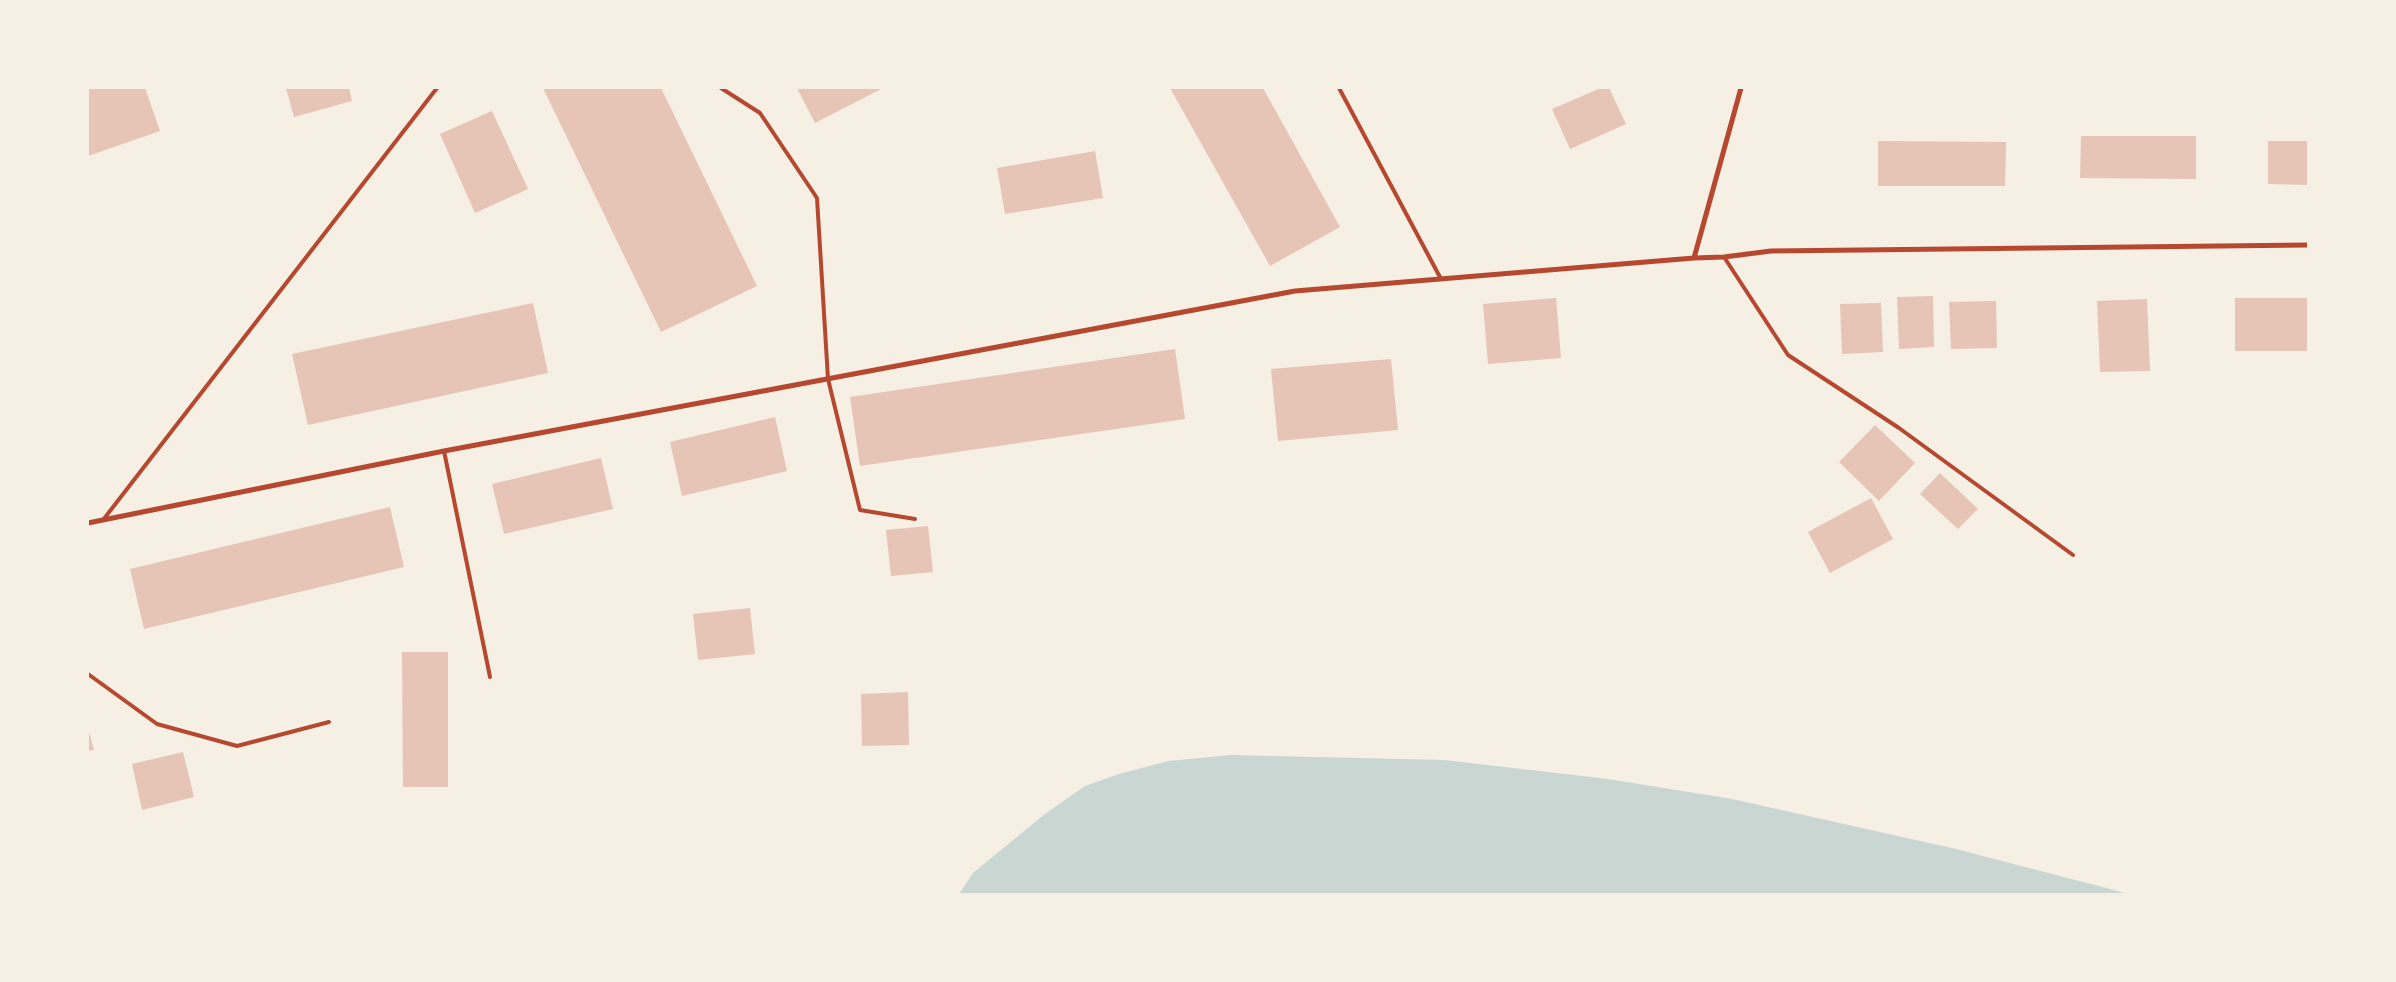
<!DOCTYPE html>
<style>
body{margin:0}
#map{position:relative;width:2396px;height:982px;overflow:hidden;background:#f6efe4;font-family:Lato,sans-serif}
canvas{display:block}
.frame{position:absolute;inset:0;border:89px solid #f6efe4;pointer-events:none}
</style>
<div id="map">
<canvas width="2396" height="982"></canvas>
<div class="frame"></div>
</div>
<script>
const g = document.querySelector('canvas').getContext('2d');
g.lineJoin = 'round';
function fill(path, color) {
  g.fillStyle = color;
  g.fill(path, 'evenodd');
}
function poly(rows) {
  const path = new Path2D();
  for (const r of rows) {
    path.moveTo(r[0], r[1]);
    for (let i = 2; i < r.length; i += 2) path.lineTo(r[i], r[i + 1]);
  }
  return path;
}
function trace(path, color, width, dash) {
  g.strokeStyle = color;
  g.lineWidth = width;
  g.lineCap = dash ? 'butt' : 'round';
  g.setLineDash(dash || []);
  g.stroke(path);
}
const water = poly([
 [1231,755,1444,760,1608,779,1732,799,1956,849,2129,894,959,894,973,873,1045,814,1085,786,1119,774,1169,761]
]);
const building = poly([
 [88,88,145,88,160,131,88,156],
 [286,88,349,88,352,101,294,117],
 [543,88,661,88,757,286,661,332],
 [797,88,883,88,815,123],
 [1170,88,1263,88,1340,227,1270,266],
 [1601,88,1609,88,1626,124,1570,149,1552,109],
 [492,111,528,189,475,213,440,134],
 [2081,136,2196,136,2196,179,2080,178],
 [1878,141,2006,142,2005,186,1878,186],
 [2268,141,2308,141,2308,185,2268,184],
 [1095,151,1103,198,1005,214,997,168],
 [1933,296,1934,347,1899,349,1897,297],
 [1556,298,1561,358,1488,364,1483,304],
 [2235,298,2307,298,2307,351,2235,351],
 [2147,299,2150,371,2100,372,2097,301],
 [1996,301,1997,348,1951,349,1949,302],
 [533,303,548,373,308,425,292,354],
 [1881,303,1883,352,1842,354,1840,304],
 [1175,349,1185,419,860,466,850,397],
 [1391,359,1398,430,1278,441,1271,369],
 [775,417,787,471,682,496,670,442],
 [1875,425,1915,463,1879,501,1839,462],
 [601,458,613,509,504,534,492,484],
 [1940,473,1978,509,1958,529,1920,494],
 [1871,498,1893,539,1830,573,1808,532],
 [390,507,404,567,144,629,130,569],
 [928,526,933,572,891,576,886,530],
 [750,608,755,654,698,660,693,614],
 [402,652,448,652,448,787,403,787],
 [908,692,909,745,862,746,861,694],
 [88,728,94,750,88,751],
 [183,752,194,797,142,810,132,764]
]);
const service = poly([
 [721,88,760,113,817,198,828,379,860,510,915,519],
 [1339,88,1441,279],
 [1724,257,1788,355,1899,428,2073,555],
 [444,451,490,677],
 [103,520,437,88],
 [88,674,157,724,237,746,329,722]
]);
const minor = poly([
 [1694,258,1741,88],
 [88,523,444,451,1295,291,1694,258,1724,257,1771,251,2308,245]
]);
fill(water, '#c9d6d2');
fill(building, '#e6c5b7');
trace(service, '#b5482f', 4);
trace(minor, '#b5482f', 5);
</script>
